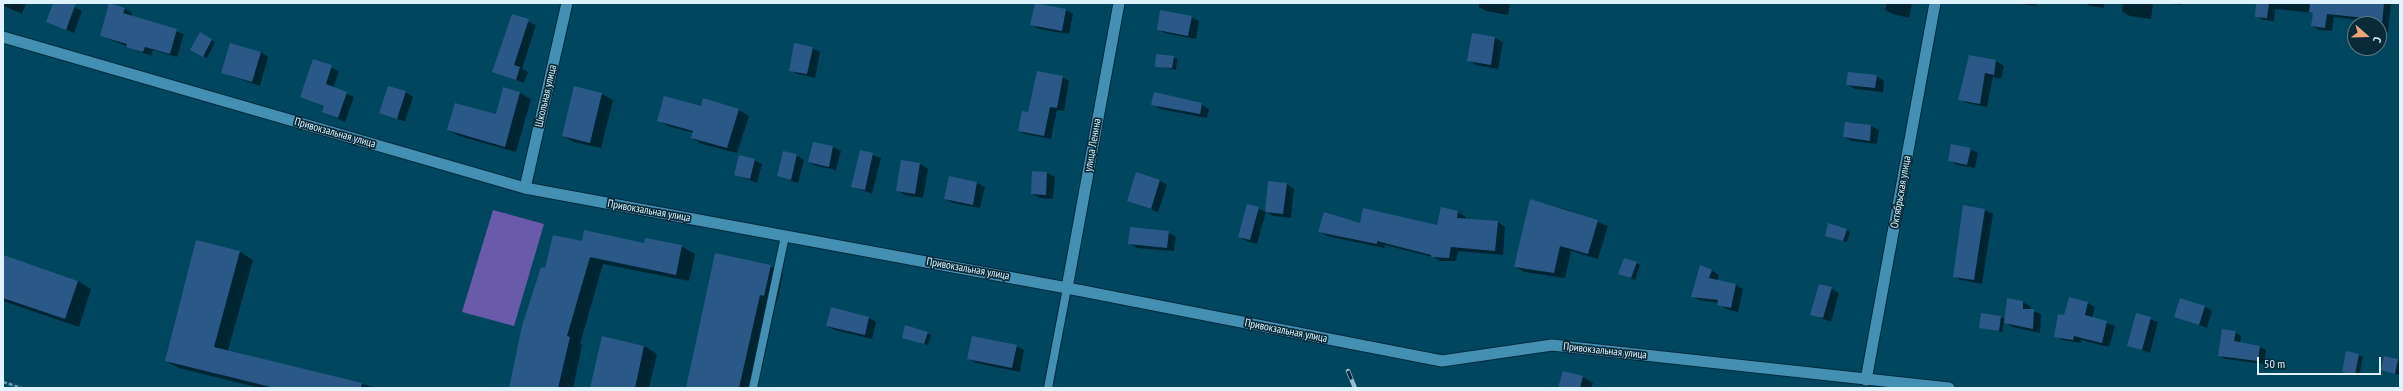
<!DOCTYPE html>
<meta charset="utf-8">
<style>
body{margin:0}
#map{position:relative;width:2403px;height:391px;overflow:hidden;background:#01465f;font-family:"PT Sans Narrow",sans-serif}
canvas{display:block}
.frame{position:absolute;inset:0;border:4px solid #def3ff;pointer-events:none}
.north{position:absolute;left:2347px;top:16px;width:40px;height:40px;box-sizing:border-box;background:#092b39;border:1px solid #5e7b88;border-radius:50%;rotate:110deg;font-size:11px;font-weight:700;line-height:16px;text-align:center;color:#def3ff}
.north::after{content:'';display:block;margin:auto;width:14px;height:18px;background:#efa377;clip-path:polygon(50% 0,100% 100%,50% 72%,0 100%)}
.scale{position:absolute;left:2257px;top:357px;width:124px;height:18px;box-sizing:border-box;border:2px solid #def3ff;border-top:0;padding-left:5px;font-size:12px;line-height:14px;white-space:nowrap;color:#def3ff;-webkit-text-stroke:3px #092b39;paint-order:stroke}
</style>
<div id="map">
<canvas width="2403" height="391"></canvas>
<div class="frame"></div>
<div class="north">С</div>
<div class="scale">50 m</div>
</div>
<script>
const g = document.querySelector('canvas').getContext('2d');
g.lineJoin = 'round';
function fill(path, color) {
  g.fillStyle = color;
  g.fill(path, 'evenodd');
}
function poly(rows) {
  const path = new Path2D();
  for (const r of rows) {
    path.moveTo(r[0], r[1]);
    for (let i = 2; i < r.length; i += 2) path.lineTo(r[i], r[i + 1]);
  }
  return path;
}
function trace(path, color, width, dash) {
  g.strokeStyle = color;
  g.lineWidth = width;
  g.lineCap = dash ? 'butt' : 'round';
  g.setLineDash(dash || []);
  g.stroke(path);
}
function drawText(font, color, halo, rows, align = 'center') {
  g.font = font + ' "PT Sans Narrow",sans-serif';
  g.lineWidth = 3.5;
  g.setLineDash([]);
  g.textBaseline = 'middle';
  g.strokeStyle = halo;
  g.fillStyle = color;
  for (const [text, x, y, turn = 0] of rows) {
    g.save();
    g.translate(x, y);
    g.rotate((+turn || 0) * Math.PI / 180);
    g.textAlign = isNaN(turn) ? turn : align;
    if (halo) g.strokeText(text, 0, 0);
    g.fillText(text, 0, 0);
    g.restore();
  }
}
const green = poly([
 [493,210,544,224,514,326,462,312]
]);
const shadow = poly([
 [5,3,26,3,22,14,4,6],
 [54,3,66,3,82,11,74,33,47,22],
 [1479,3,1510,3,1508,15,1486,11,1479,7],
 [1887,3,1912,3,1909,18,1893,14,1885,10],
 [2014,3,2037,3,2036,6],
 [2085,3,2104,3,2104,8,2090,6],
 [2123,3,2153,3,2151,19,2130,16,2122,12],
 [2159,3,2182,3,2182,5],
 [2257,3,2391,3,2388,32,2379,31,2379,24,2367,24,2367,21,2334,17,2332,31,2319,30,2312,26,2314,13,2275,9,2274,21,2263,20,2256,16],
 [1035,4,1066,10,1073,14,1069,34,1039,29,1031,24],
 [124,8,132,13,131,16,184,34,177,57,153,50,151,56,101,36],
 [513,15,536,25,522,69,528,72,524,83,493,71],
 [1191,17,1199,21,1196,39,1165,33,1158,29],
 [200,34,215,42,207,58,192,50],
 [1473,34,1495,38,1503,42,1498,69,1476,65,1468,60],
 [812,48,820,52,815,78,798,74,790,70],
 [261,52,268,57,260,86,222,73],
 [1969,56,1996,61,2004,66,2001,79,1993,77,1987,107,1967,103,1959,99],
 [1173,57,1177,59,1176,70,1156,66],
 [314,60,339,71,333,88,354,97,345,122,323,112,325,107,301,96],
 [1876,76,1884,81,1883,92,1855,89,1847,84],
 [1062,77,1069,81,1064,111,1057,110,1051,139,1025,134,1019,131,1028,113,1032,92],
 [504,88,520,93,531,99,516,152,459,136,448,130,496,116],
 [405,92,413,97,405,122,381,112],
 [602,94,613,100,601,148,574,142,563,136],
 [704,100,739,110,749,116,737,153,702,144,692,138,694,133,668,126,658,120,702,107],
 [1152,104,1201,104,1209,109,1207,118,1160,109],
 [1846,123,1871,126,1879,130,1877,144,1852,141,1844,137],
 [814,143,833,147,841,151,836,170,817,166,809,162],
 [1970,149,1978,153,1975,168,1957,165,1949,160],
 [861,151,881,158,872,194,852,186],
 [796,155,804,160,798,183,778,176],
 [754,160,762,164,757,183,735,174],
 [902,162,920,164,928,169,923,198,905,195,897,190],
 [1047,173,1055,177,1053,199,1040,198,1032,194],
 [950,177,977,183,985,187,980,208,953,203,945,199],
 [1159,180,1167,185,1158,212,1128,201],
 [1269,182,1287,184,1294,189,1291,218,1273,216,1266,212,1257,244,1246,241,1239,236,1258,208,1266,212],
 [1531,200,1568,210,1608,226,1598,259,1571,251,1565,278,1525,272,1515,267],
 [1964,206,1985,210,1993,214,1982,284,1961,280,1954,276],
 [1442,208,1458,212,1466,217,1465,219,1498,222,1505,227,1503,255,1458,251,1456,261,1440,261,1433,257,1385,245,1384,248,1327,236,1320,232,1360,224,1438,227],
 [1847,230,1850,232,1847,242,1829,237],
 [1168,232,1176,237,1174,251,1137,248,1129,243],
 [582,242,681,246,695,254,689,281,603,264,580,344,582,345,573,388,510,388,546,269],
 [240,252,253,260,228,351,378,388,260,388,179,368,166,361],
 [3,256,78,281,91,289,79,327,3,301],
 [1636,263,1640,265,1635,280,1620,274],
 [770,266,783,274,777,303,773,302,754,388,687,388],
 [1711,270,1719,275,1717,281,1736,285,1743,289,1738,312,1726,309,1719,303,1699,300,1692,296],
 [1831,288,1839,293,1831,322,1811,314],
 [2007,299,2023,302,2031,307,2030,310,2041,314,2040,333,2013,327,2004,322,2002,332,1980,327,2001,317,2006,320],
 [2088,303,2095,307,2092,318,2115,326,2109,347,2081,340,2081,343,2062,340,2055,336,2064,316],
 [2205,307,2212,311,2207,328,2175,316],
 [2137,314,2158,322,2150,353,2128,345],
 [869,318,876,322,872,339,835,330,827,326],
 [2235,332,2241,336,2240,343,2260,347,2266,350,2264,364,2225,359,2219,355],
 [927,333,931,335,928,345,903,337],
 [603,337,644,346,657,354,649,388,591,388],
 [1016,346,1024,350,1020,372,976,363,968,358],
 [2347,352,2363,357,2359,376,2343,372],
 [2385,357,2400,361,2399,375,2382,370],
 [1583,377,1593,383,1591,388,1559,388]
]);
const building = poly([
 [53,3,76,3,66,30,46,22],
 [109,3,125,8,123,13,177,29,170,54,145,47,143,52,126,47,127,44,100,36],
 [1035,3,1066,9,1062,31,1030,25],
 [2256,3,2269,3,2267,18,2255,17],
 [2310,3,2384,3,2382,24,2366,24,2366,18,2327,14,2325,28,2311,26,2313,13,2309,12],
 [1160,10,1192,16,1188,36,1157,30],
 [512,14,529,19,514,65,520,67,516,80,492,72],
 [200,32,212,39,203,57,190,50],
 [1472,33,1495,37,1491,65,1467,61],
 [230,43,261,52,252,82,221,73],
 [794,43,813,47,807,74,789,71],
 [1156,54,1174,56,1172,68,1155,67],
 [1969,55,1996,60,1994,75,1985,73,1980,104,1958,100],
 [313,59,332,65,326,84,347,92,338,118,322,112,324,106,300,97],
 [1037,71,1063,76,1057,108,1050,107,1044,136,1018,131,1022,111,1028,112],
 [1848,72,1877,75,1875,88,1846,85],
 [388,86,406,91,397,119,379,113],
 [574,86,602,93,590,143,562,136],
 [503,87,520,92,505,147,447,130,455,103,496,114],
 [1154,92,1202,103,1200,114,1151,105],
 [664,96,701,106,703,98,739,109,727,148,691,138,693,131,657,121],
 [1845,122,1871,125,1870,141,1843,137],
 [813,142,833,146,829,167,808,162],
 [1951,144,1971,148,1967,165,1948,161],
 [860,150,873,153,865,190,851,187],
 [783,151,797,154,791,180,777,176],
 [739,155,755,159,750,179,734,175],
 [901,160,920,163,915,194,896,191],
 [1032,171,1047,172,1046,195,1031,194],
 [1136,172,1160,180,1151,209,1127,201],
 [949,176,977,182,973,205,944,199],
 [1268,181,1287,183,1283,214,1265,212],
 [1530,199,1598,220,1588,254,1560,246,1554,273,1514,267],
 [1247,204,1259,207,1250,240,1238,237],
 [1963,205,1985,209,1974,280,1953,277],
 [1441,207,1458,211,1457,218,1498,221,1495,251,1451,247,1449,258,1431,257,1431,255,1377,241,1377,244,1318,232,1324,212,1360,223,1363,208,1437,225],
 [1828,223,1847,229,1843,241,1825,236],
 [1130,227,1169,231,1167,248,1128,244],
 [584,230,644,243,645,238,682,245,676,275,590,257,567,336,570,337,558,388,509,388,522,326,541,267,545,268,553,235,582,241],
 [196,240,240,251,214,347,362,383,361,388,275,388,165,361],
 [715,253,771,265,764,296,760,295,739,388,686,388],
 [3,255,78,281,65,319,3,298],
 [1624,258,1637,262,1631,278,1618,274],
 [1700,265,1712,270,1709,278,1736,284,1731,308,1717,305,1718,300,1691,297],
 [1819,284,1832,287,1823,318,1810,315],
 [2069,297,2088,302,2085,315,2107,321,2102,343,2074,336,2073,340,2054,337,2058,314,2064,315],
 [2007,298,2023,301,2023,309,2034,309,2033,329,2004,323],
 [2180,298,2205,306,2199,325,2174,317],
 [831,307,869,317,865,335,826,326],
 [1981,313,2001,316,1999,331,1979,328],
 [2136,313,2151,317,2142,350,2127,346],
 [905,325,928,332,924,344,902,338],
 [2222,329,2236,331,2234,341,2260,346,2258,361,2218,356],
 [602,336,644,346,635,388,590,388],
 [972,336,1017,345,1012,368,967,359],
 [2346,351,2359,354,2355,375,2342,372],
 [2384,356,2398,359,2395,374,2381,370],
 [1563,371,1583,376,1580,388,1558,388]
]);
const path = poly([
 [3,382,22,388]
]);
const service = poly([
 [753,388,785,236],
 [1048,388,1067,288]
]);
const minor = poly([
 [525,188,567,3],
 [1067,288,1442,361,1552,345,1949,388],
 [1866,380,1935,3]
]);
const tertiary = poly([
 [3,37,525,188,1067,288,1119,3]
]);
const rail = poly([
 [1348,371,1355,388]
]);
const streetNames = [
 ["Школьная улица",546,96,-77],
 ["Привокзальная улица",335,133,16],
 ["улица Ленина",1093,145,-80],
 ["Октябрьская улица",1901,192,-80],
 ["Привокзальная улица",649,211,10],
 ["Привокзальная улица",968,269,10],
 ["Привокзальная улица",1286,331,11],
 ["Привокзальная улица",1605,351,6]
];
fill(green, '#695ba9');
fill(shadow, '#0007');
fill(building, '#2a5988');
trace(service, '#002b3c', 10);
trace(minor, '#002b3c', 13);
trace(tertiary, '#002b3c', 13);
trace(path, '#6b99ac', 2.5, [4, 2]);
trace(service, '#4390b2', 8);
trace(minor, '#4390b2', 11);
trace(tertiary, '#4390b2', 11);
trace(rail, '#96bbcb', 4.5);
trace(rail, '#092b39', 3, [9]);
drawText('11px', '#def3ff', '#092b39', streetNames);
</script>
